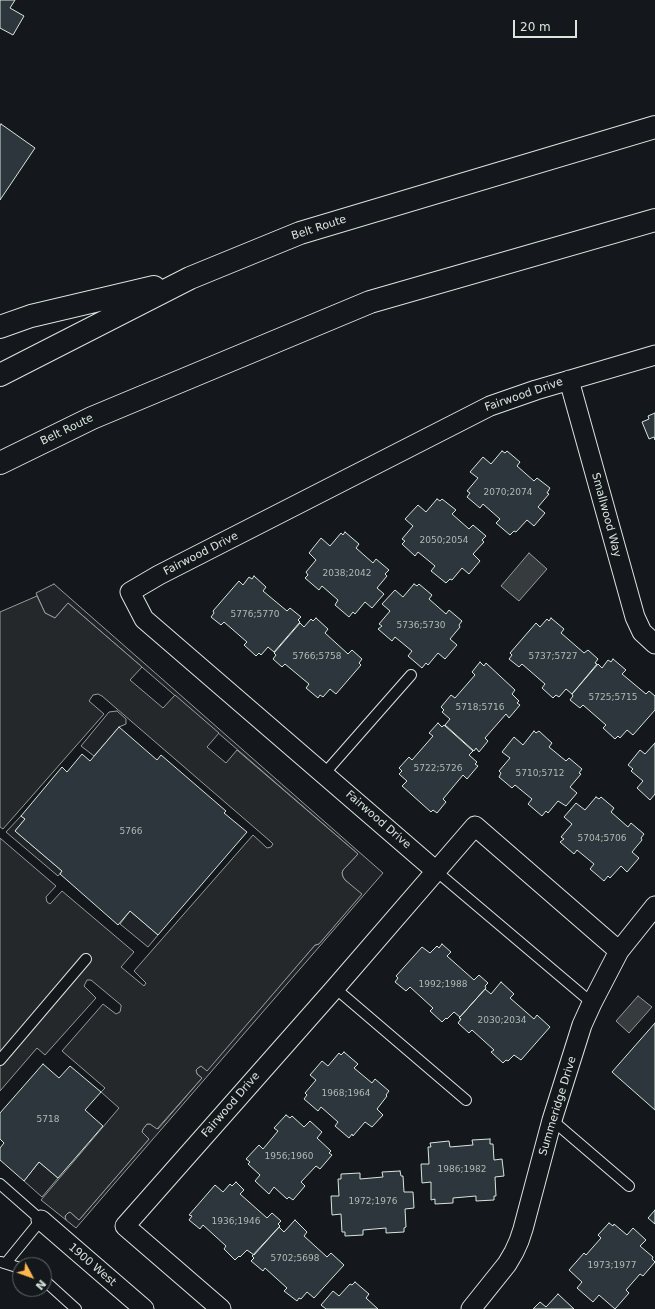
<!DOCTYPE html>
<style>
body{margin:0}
#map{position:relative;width:655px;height:1309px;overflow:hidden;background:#14181c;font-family:"DejaVu Sans",sans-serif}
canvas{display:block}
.north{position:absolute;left:12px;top:1257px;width:40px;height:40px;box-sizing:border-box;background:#14181c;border:1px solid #626a69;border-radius:50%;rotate:131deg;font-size:11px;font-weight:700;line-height:16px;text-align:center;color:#d8e6dc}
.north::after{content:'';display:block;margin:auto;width:14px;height:18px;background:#ffb74d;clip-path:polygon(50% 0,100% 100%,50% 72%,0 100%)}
.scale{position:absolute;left:513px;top:20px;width:64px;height:18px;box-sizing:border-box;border:2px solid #d8e6dc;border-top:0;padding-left:5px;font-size:12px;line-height:14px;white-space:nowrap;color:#d8e6dc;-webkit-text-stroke:3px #14181c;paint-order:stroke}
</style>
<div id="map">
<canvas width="655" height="1309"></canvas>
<div class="north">N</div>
<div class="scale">20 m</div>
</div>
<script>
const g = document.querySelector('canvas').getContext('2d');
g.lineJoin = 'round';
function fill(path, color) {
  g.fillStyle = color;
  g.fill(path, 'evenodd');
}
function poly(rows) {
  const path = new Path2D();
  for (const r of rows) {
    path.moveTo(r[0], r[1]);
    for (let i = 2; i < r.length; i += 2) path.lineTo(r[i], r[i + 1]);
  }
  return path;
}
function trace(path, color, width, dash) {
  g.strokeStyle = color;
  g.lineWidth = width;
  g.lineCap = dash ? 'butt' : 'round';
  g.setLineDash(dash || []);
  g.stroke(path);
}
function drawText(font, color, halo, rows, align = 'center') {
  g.font = font + ' "DejaVu Sans",sans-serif';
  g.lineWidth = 3;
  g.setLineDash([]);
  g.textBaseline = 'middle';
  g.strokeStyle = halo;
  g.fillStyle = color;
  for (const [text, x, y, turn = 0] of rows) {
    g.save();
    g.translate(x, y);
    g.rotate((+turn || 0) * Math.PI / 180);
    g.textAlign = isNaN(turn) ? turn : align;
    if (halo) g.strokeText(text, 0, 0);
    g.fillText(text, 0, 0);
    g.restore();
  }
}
const green = poly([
 [54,584,383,873,76,1228,66,1220,65,1218,66,1214,70,1212,79,1220,149,1139,142,1132,143,1129,147,1124,150,1124,158,1129,202,1078,197,1074,196,1070,198,1068,201,1066,207,1070,315,945,319,944,361,894,345,880,343,877,342,873,343,870,358,854,68,603,55,618,45,613,36,593,54,584],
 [117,711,126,719,126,724,119,727,94,756,81,746,109,712,117,711],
 [21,816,25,819,15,831,62,871,58,876,6,832,21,816],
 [130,911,158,935,148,947,120,924,130,911],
 [39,1162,58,1178,42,1197,24,1181,39,1162]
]);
const parking = poly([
 [37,596,45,613,55,618,68,603,142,667,130,680,163,708,175,695,219,733,207,747,226,763,237,750,358,854,343,870,342,873,343,877,345,880,362,894,319,944,315,945,207,1071,201,1066,198,1068,196,1070,197,1074,202,1078,157,1129,150,1124,147,1124,143,1129,142,1132,149,1139,79,1220,70,1212,68,1213,65,1216,66,1220,41,1200,119,1108,101,1092,105,1088,62,1051,103,1004,116,1014,120,1012,121,1007,121,1005,91,980,87,980,84,986,96,998,45,1055,37,1048,0,1091,0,838,56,886,46,897,47,902,50,904,62,891,134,952,121,967,144,986,146,983,134,971,253,835,267,848,271,847,273,844,270,841,102,696,98,694,93,695,89,701,104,714,3,829,0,827,0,612,37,596]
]);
const water = poly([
 [529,553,547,569,519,601,501,586,529,553],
 [638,996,652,1007,629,1033,616,1021,638,996]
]);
const building = poly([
 [0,0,15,0,10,8,24,16,13,35,0,28,0,0],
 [1,124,35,148,0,200,0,126,1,124],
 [655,413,655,440,654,437,649,439,642,422,649,419,648,416,655,413],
 [502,451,505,453,507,451,520,462,517,466,534,481,537,478,550,488,547,493,549,494,538,507,545,513,534,526,527,520,516,532,514,531,510,535,496,523,500,519,483,504,480,508,467,497,470,493,467,491,478,478,470,472,483,457,491,464,502,451],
 [437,499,440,501,442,499,456,510,452,514,469,529,473,525,486,536,482,540,484,542,473,554,480,561,469,574,462,568,452,580,450,579,446,583,431,571,435,566,418,552,415,556,402,544,405,541,402,539,413,526,405,519,418,505,426,512,437,499],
 [345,532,359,544,356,548,373,563,376,559,389,570,385,574,387,576,377,588,384,594,372,608,365,602,355,614,353,612,349,617,335,605,338,600,322,586,319,590,305,578,308,575,306,572,316,560,309,553,321,538,330,546,341,533,343,535,345,532],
 [254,576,266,587,263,591,287,611,290,608,301,617,298,620,300,622,274,652,268,647,261,655,259,653,256,656,244,645,247,642,224,622,221,625,211,617,214,613,213,611,239,581,243,585,249,577,252,579,254,576],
 [414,584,417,586,419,584,432,595,429,599,446,614,449,610,462,621,459,625,460,627,450,639,457,645,445,659,438,653,428,665,426,663,422,668,408,656,412,651,395,637,392,641,378,629,382,626,379,624,390,611,382,604,395,590,403,597,414,584],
 [316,618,328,629,325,633,348,654,352,650,362,659,359,663,361,665,336,694,330,689,323,697,320,695,318,698,306,688,309,684,285,664,282,667,273,659,276,655,274,653,300,623,304,627,311,619,313,621,316,618],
 [551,618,564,629,561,633,584,653,588,650,598,659,595,663,597,664,572,694,566,689,559,697,556,695,553,698,542,688,545,684,522,664,519,667,509,659,512,655,510,653,536,623,540,627,547,619,549,621,551,618],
 [613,659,626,670,622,674,646,694,649,691,655,696,655,710,633,735,627,730,620,738,618,736,615,739,603,728,606,725,583,705,580,708,570,700,573,696,572,694,598,664,602,668,608,660,611,662,613,659],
 [480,662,484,666,486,663,515,690,512,694,519,701,517,703,520,705,509,718,506,714,485,738,488,741,479,752,476,748,474,751,445,725,450,719,442,712,444,710,441,707,451,695,455,698,475,675,472,672,480,662],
 [438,723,442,727,444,725,473,751,469,755,477,762,475,764,478,766,467,779,463,775,443,799,446,802,437,813,433,810,431,812,402,786,407,781,399,774,402,771,399,768,409,757,412,760,433,736,429,733,438,723],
 [119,727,157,760,161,755,226,811,224,813,247,832,158,935,130,911,118,925,60,874,62,871,15,831,25,819,21,816,62,767,67,772,82,754,90,761,119,727],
 [534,731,536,733,539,731,552,743,549,747,566,761,569,758,582,769,579,773,581,774,570,787,577,793,566,806,558,801,548,813,546,811,542,816,528,804,532,799,515,785,512,788,499,777,501,773,499,771,510,758,502,752,514,737,523,745,534,731],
 [655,743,655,794,650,800,637,788,643,781,631,771,633,769,628,765,640,750,645,754,655,743],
 [596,797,599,799,601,797,614,808,611,812,628,827,631,823,644,834,641,838,642,840,632,852,639,858,627,872,621,866,610,878,608,876,604,881,590,869,594,864,577,850,574,854,560,842,564,839,561,837,572,824,564,817,576,803,585,810,596,797],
 [442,944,451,952,447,956,474,980,479,975,488,983,485,986,486,988,460,1017,454,1012,447,1019,446,1018,442,1022,430,1011,433,1008,410,987,406,991,395,982,398,978,396,976,422,947,430,953,437,946,439,948,442,944],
 [501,982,514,994,510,998,534,1019,537,1015,550,1027,521,1060,514,1055,508,1061,506,1060,503,1063,491,1052,494,1050,472,1030,469,1033,458,1023,461,1019,459,1018,485,989,491,994,501,982],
 [655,1023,655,1110,612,1072,655,1023],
 [344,1052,358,1064,354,1068,372,1083,375,1079,389,1091,386,1095,387,1096,377,1109,383,1115,372,1127,365,1122,353,1136,352,1134,349,1138,335,1126,338,1122,321,1107,318,1111,304,1099,307,1095,305,1093,316,1080,310,1075,322,1061,328,1066,339,1053,341,1055,344,1052],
 [43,1064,59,1078,70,1066,101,1092,85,1110,103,1126,58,1178,39,1162,24,1181,0,1160,0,1148,4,1143,0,1139,0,1113,43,1064],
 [286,1115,290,1118,292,1116,304,1127,310,1121,322,1132,317,1138,331,1151,329,1153,332,1155,320,1169,316,1166,301,1182,305,1186,293,1200,289,1197,287,1199,274,1187,269,1194,255,1181,260,1175,248,1164,250,1162,246,1159,259,1145,263,1149,278,1131,274,1128,286,1115],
 [490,1139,490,1144,493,1144,494,1160,502,1159,504,1176,495,1177,496,1196,494,1196,494,1200,476,1201,476,1196,453,1198,453,1203,435,1204,435,1199,431,1200,431,1182,422,1183,421,1164,429,1164,428,1147,431,1147,430,1143,449,1141,450,1147,473,1145,472,1140,490,1139],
 [400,1171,401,1176,403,1176,404,1192,413,1192,414,1208,405,1209,406,1227,404,1228,404,1232,386,1233,386,1228,363,1230,363,1235,345,1236,345,1232,342,1232,341,1214,332,1215,331,1196,339,1196,338,1179,341,1179,341,1174,360,1173,360,1179,383,1177,382,1172,400,1171],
 [236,1182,244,1190,240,1194,267,1218,272,1213,281,1221,278,1224,280,1226,254,1255,247,1250,240,1257,239,1256,235,1260,224,1249,226,1246,203,1225,200,1229,189,1220,192,1216,189,1215,215,1185,223,1192,230,1184,232,1186,236,1182],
 [655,1210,655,1224,648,1218,655,1210],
 [295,1220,307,1232,304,1236,327,1257,331,1253,344,1265,314,1298,307,1292,301,1299,299,1298,297,1301,284,1291,287,1288,265,1268,263,1271,251,1261,254,1258,252,1256,279,1227,284,1232,295,1220],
 [609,1223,613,1226,614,1224,627,1235,633,1228,646,1240,640,1246,653,1257,652,1259,655,1262,643,1276,640,1274,626,1290,629,1293,615,1309,599,1295,593,1302,577,1288,582,1282,569,1270,584,1253,586,1255,601,1238,598,1235,609,1223],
 [355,1282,369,1294,366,1298,378,1309,326,1309,321,1305,333,1291,339,1296,350,1284,352,1285,355,1282],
 [558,1294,574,1309,533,1309,540,1302,546,1307,558,1294]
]);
const service = poly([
 [324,774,411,675],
 [436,871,592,1003],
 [335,988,466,1100],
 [0,1060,86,959],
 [552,1120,629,1186],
 [0,1184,41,1220,6,1263],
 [1,1262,20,1268],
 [44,1280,76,1309]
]);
const minor = poly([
 [569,380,635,617,642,632,655,644],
 [436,871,144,619,130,592,159,575,490,406,536,390,655,355],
 [41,1220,144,1309],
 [221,1309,125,1226,335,988,475,826,619,951],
 [471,1309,507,1264,514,1252,519,1241,523,1229,552,1120,582,1025,592,1003,619,951,655,906]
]);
const motorway = poly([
 [0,327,31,316,154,287],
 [0,375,190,278,300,233,655,127],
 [0,463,92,418,370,302,655,220]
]);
const numberNames = [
 ["2070;2074",508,493],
 ["2050;2054",444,541],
 ["2038;2042",347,574],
 ["5776;5770",255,615],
 ["5736;5730",421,626],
 ["5766;5758",317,657],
 ["5737;5727",553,657],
 ["5725;5715",613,698],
 ["5718;5716",480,708],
 ["5722;5726",438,769],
 ["5710;5712",540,774],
 ["5766",131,832],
 ["5704;5706",602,839],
 ["1992;1988",443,985],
 ["2030;2034",502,1021],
 ["1968;1964",346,1094],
 ["5718",48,1120],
 ["1956;1960",289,1157],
 ["1986;1982",462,1170],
 ["1972;1976",373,1202],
 ["1936;1946",236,1222],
 ["5702;5698",295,1259],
 ["1973;1977",612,1266]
];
const streetNames = [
 ["Belt Route",319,228,-18],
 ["Fairwood Drive",524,395,-19],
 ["Belt Route",67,430,-26],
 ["Smallwood Way",606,515,75],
 ["Fairwood Drive",201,554,-27],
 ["Fairwood Drive",378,820,41],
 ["Fairwood Drive",231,1105,-49],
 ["Summeridge Drive",558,1106,-73],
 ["1900 West",92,1265,41]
];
fill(green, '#202428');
trace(green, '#939e99', 1);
fill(parking, '#24282b');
trace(parking, '#939e99', 1);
fill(water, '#363b3e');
trace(water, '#939e99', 1);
fill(building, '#2c363c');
trace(building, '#d8e6dc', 1);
trace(service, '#d8e6dc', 12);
trace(minor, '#d8e6dc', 21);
trace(motorway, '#d8e6dc', 24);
trace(service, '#14181c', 10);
trace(minor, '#14181c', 19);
trace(motorway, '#14181c', 22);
drawText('9px', '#adbab4', null, numberNames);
drawText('11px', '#d8e6dc', '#14181c', streetNames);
</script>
